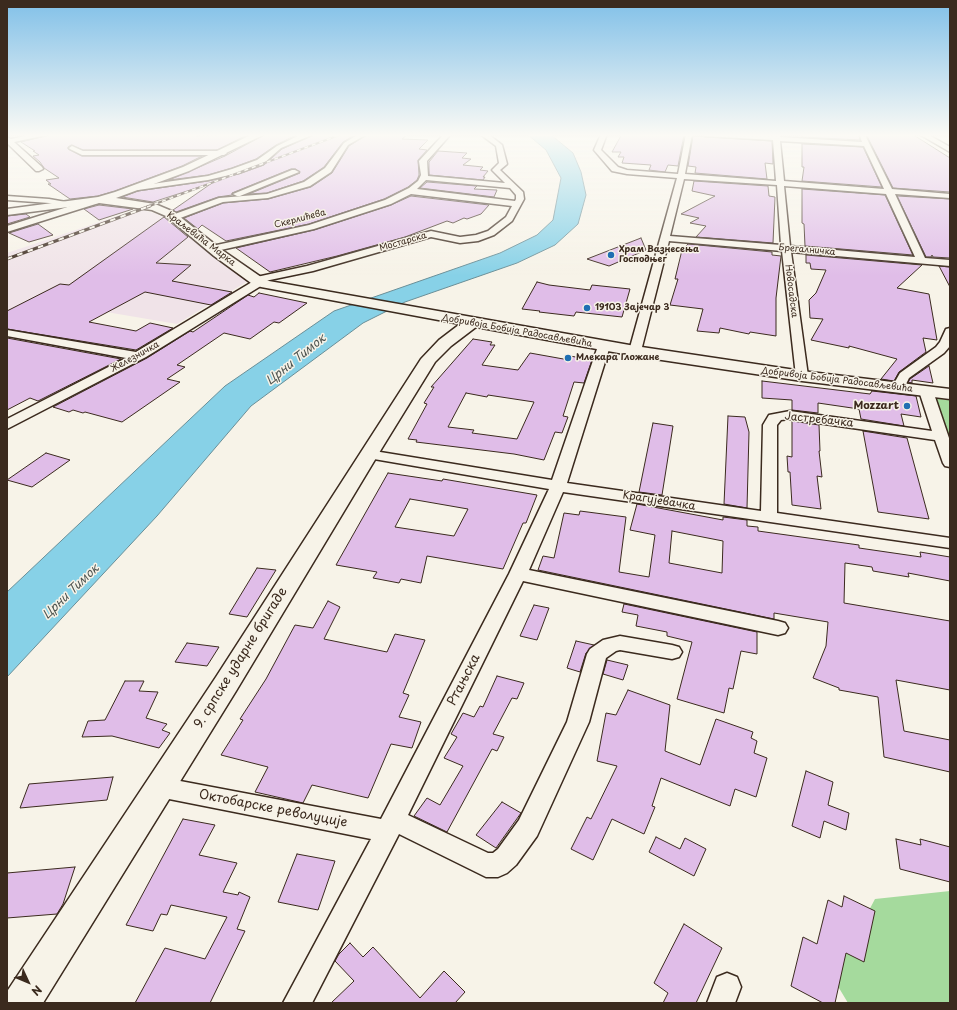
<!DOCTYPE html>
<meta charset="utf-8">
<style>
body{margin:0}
#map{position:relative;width:957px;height:1010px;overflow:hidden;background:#f7f3e8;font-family:"Playpen Sans",sans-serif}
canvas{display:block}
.frame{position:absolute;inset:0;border:8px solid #3b2a1e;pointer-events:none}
.north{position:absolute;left:8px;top:962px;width:40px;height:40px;-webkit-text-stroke:3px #f7f3e8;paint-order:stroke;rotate:134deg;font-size:11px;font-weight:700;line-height:16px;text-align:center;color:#3b2a1e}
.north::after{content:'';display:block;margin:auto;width:14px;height:18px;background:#3b2a1e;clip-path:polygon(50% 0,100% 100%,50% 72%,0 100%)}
</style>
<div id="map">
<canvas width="957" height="1010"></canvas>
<div class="frame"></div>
<div class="north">N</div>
</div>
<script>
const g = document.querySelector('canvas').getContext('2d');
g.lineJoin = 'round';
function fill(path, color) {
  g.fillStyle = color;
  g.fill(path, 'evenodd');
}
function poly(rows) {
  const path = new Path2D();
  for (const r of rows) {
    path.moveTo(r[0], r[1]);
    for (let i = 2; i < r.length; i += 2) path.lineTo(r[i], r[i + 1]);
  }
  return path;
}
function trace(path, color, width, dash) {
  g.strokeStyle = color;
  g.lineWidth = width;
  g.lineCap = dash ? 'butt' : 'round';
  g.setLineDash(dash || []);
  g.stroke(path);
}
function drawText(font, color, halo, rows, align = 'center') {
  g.font = font + ' "Playpen Sans",sans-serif';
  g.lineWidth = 3;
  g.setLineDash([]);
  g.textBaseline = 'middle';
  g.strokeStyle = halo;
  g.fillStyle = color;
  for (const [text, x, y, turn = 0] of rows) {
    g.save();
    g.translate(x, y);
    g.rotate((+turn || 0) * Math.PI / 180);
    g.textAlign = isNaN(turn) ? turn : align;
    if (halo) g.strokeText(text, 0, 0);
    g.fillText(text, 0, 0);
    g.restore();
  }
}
const built = poly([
 [138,209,154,213,167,219,248,281,177,324,65,305,7,332,7,253]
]);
const green = poly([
 [931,398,950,400,950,466],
 [950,891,950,1003,848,1003,833,978,875,899]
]);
const water = poly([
 [527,134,550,134,573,153,581,172,586,195,578,224,555,245,517,263,405,302,363,323,251,406,157,516,7,677,7,592,225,386,334,311,500,253,537,235,553,220,561,178,546,150,527,134]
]);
const building = poly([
 [52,134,196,134,196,136,249,134,217,150,83,150,71,145,68,147,68,149,82,156,202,156,182,166,115,191,98,196,70,199,48,184,51,184,46,180,59,178,44,168,40,162,33,156,39,155,33,151,35,151,21,142,52,134],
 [266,134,298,134,276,145,256,159,232,168,208,175,169,180,225,156,266,134],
 [315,134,356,134,343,142,324,167,303,181,267,193,249,194,300,173,296,169,291,169,232,193,232,195,218,197,176,212,173,210,212,183,153,202,122,197,138,191,208,181,239,174,264,165,282,149,315,134],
 [368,134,408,134,402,139,428,140,419,149,427,150,418,160,419,175,417,180,408,187,384,199,309,224,226,241,202,225,198,229,184,218,223,203,268,199,311,187,332,173,349,146,368,134],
 [622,134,684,135,678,166,668,165,665,172,649,170,651,165,622,163,624,157,618,157,621,152,612,152,622,134],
 [802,134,861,134,859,135,860,140,802,137,802,134],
 [866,134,912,134,950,158,950,192,893,188,866,134],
 [693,136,772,141,773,164,765,163,767,179,695,173,696,167,688,166,693,136],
 [802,144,863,147,882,187,802,181,804,167,802,167,802,144],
 [438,151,467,153,462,158,471,159,463,165,483,167,480,170,488,171,483,177,485,177,483,180,429,175,429,162,438,151],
 [694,181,768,186,769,196,775,197,773,243,696,237,706,226,690,223,699,218,681,214,715,196,692,191,694,181],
 [427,182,477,186,474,189,497,190,494,197,420,188,427,182],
 [802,189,885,195,913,255,805,246,804,224,802,223,802,189],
 [411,196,489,205,481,214,467,219,464,218,453,223,447,221,405,237,337,256,270,272,236,248,314,230,391,205,411,196],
 [897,196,950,199,950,258,933,257,932,255,931,257,926,257,897,196],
 [99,205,133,209,99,220,84,209,99,205],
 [26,214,30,217,7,224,7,216,26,214],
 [164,217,188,237,156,263,191,265,172,281,232,292,211,305,145,292,89,322,136,331,150,323,173,328,136,350,7,329,7,311,60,284,69,285,164,217],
 [38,224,53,235,29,242,9,233,38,224],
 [641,238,646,250,609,266,587,259,641,238],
 [688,244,772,252,772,255,781,256,776,298,776,336,750,332,749,334,720,328,719,333,697,331,703,309,670,305,678,279,675,279,682,250,688,244],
 [806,255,922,265,897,288,929,294,937,340,923,338,926,352,899,372,894,381,881,379,897,359,849,346,849,348,811,340,823,319,810,318,809,300,816,293,826,270,811,269,810,263,806,263,806,255],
 [939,266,950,267,950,287,939,266],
 [537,282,549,285,590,290,592,285,630,289,622,317,576,312,574,316,539,312,540,311,522,309,537,282],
 [259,293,307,303,279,323,274,322,250,339,224,333,177,365,185,367,167,379,180,382,122,422,85,412,83,413,73,410,69,412,53,407,147,358,190,331,193,332,248,295,254,297,259,293],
 [7,338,121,359,38,401,30,398,7,410,7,338],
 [473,339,492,342,490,345,495,345,482,365,518,370,530,353,569,360,570,356,592,360,584,383,574,382,563,416,568,417,562,433,555,432,544,460,514,454,416,442,417,440,408,439,427,404,424,403,434,387,431,387,473,339],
 [466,393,487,397,488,395,534,402,517,439,472,433,474,430,448,427,466,393],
 [929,366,933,383,912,380,912,383,908,382,910,379,929,366],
 [762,381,870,394,872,391,916,396,921,417,901,414,904,426,861,419,859,409,818,403,818,413,792,410,792,400,762,398,762,381],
 [728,416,745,417,749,432,747,508,724,504,728,416],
 [792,421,819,425,820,451,819,451,822,477,817,476,821,509,792,505,790,472,788,472,787,456,792,457,792,421],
 [653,423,673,426,662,495,639,492,653,423],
 [863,431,907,438,929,519,878,512,863,431],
 [46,453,70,460,32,487,7,480,46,453],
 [388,473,442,481,443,479,537,495,526,523,523,523,503,569,427,556,421,583,401,579,399,583,373,578,377,572,336,565,388,473],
 [410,499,422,501,468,509,454,536,395,527,410,499],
 [637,504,723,520,723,517,747,520,747,526,758,527,758,531,859,545,859,548,921,557,920,552,950,557,950,581,908,573,909,577,873,571,872,567,845,563,844,603,950,621,950,690,896,680,904,731,950,740,950,772,884,757,878,697,839,690,839,688,813,678,826,646,828,622,774,613,774,619,538,570,543,556,554,558,564,513,579,515,580,511,626,517,619,572,649,577,655,535,630,530,637,504],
 [672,531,723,541,722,573,669,563,672,531],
 [257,568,276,570,247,617,229,614,257,568],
 [328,601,340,607,324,639,387,652,395,634,425,640,403,693,409,695,399,717,421,722,412,748,391,744,368,798,312,785,303,803,255,792,268,767,221,755,243,720,240,719,266,679,295,625,313,628,328,601],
 [624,604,757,632,757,654,741,651,733,689,729,688,724,713,677,699,692,642,667,636,667,632,636,626,638,615,622,612,624,604],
 [534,605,549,608,537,640,520,636,534,605],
 [576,641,594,645,586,653,580,672,567,668,576,641],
 [187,643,219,647,207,666,175,662,187,643],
 [607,660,628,665,623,680,603,674,607,660],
 [497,676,524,683,517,699,512,698,493,734,504,737,497,751,492,749,447,832,414,816,427,798,440,805,463,766,444,758,457,737,451,734,463,713,474,717,480,706,483,707,497,676],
 [125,681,144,681,139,691,158,692,146,718,167,724,162,730,170,733,159,748,112,736,82,737,88,721,105,720,125,681],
 [628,690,670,705,665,751,700,765,716,719,753,732,751,738,757,741,754,753,767,758,756,797,735,789,730,806,661,778,652,806,655,807,644,834,612,819,593,860,571,849,587,817,591,819,617,766,597,761,606,713,616,715,628,690],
 [806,771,833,782,828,805,849,813,846,830,824,821,820,838,792,826,806,771],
 [113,777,107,800,20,808,29,784,113,777],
 [502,802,521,813,496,848,476,835,502,802],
 [183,819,215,825,199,855,237,863,223,892,238,895,239,892,250,897,237,929,245,931,210,1003,135,1003,165,948,205,959,227,917,171,905,167,915,161,914,153,931,126,925,183,819],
 [656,837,680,849,685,838,706,849,694,876,649,852,656,837],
 [896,839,921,845,920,839,950,847,950,882,900,869,896,839],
 [297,854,335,861,318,910,278,902,297,854],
 [75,867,63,904,57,914,7,918,7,873,75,867],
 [844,896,875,911,864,962,846,953,835,1003,823,1003,791,986,803,937,817,944,828,900,842,907,844,896],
 [684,924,722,948,696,1003,663,1003,668,993,654,983,684,924],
 [350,943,363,957,373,947,420,998,444,971,465,992,455,1003,331,1003,354,981,335,961,339,954,350,943]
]);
const minor = poly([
 [35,134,51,134,14,142,42,167,43,169,39,171,36,171,7,143,7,137,11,139,35,134],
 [314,134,281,148,263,164,238,173,208,180,138,190,134,188,138,186,208,176,232,169,257,160,277,146,300,135,314,134],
 [359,134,367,134,348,145,331,172,310,186,268,198,223,202,175,220,171,217,172,215,219,198,267,194,304,182,325,168,344,143,359,134],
 [444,134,451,134,427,161,428,176,505,183,492,170,499,163,496,146,480,134,488,134,502,145,507,164,500,170,523,192,524,199,512,221,494,235,478,241,460,243,431,237,313,271,265,281,264,284,146,357,7,429,7,419,126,358,7,336,7,330,136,352,252,282,251,280,252,278,307,266,431,231,460,237,476,235,488,231,506,217,512,206,411,194,391,204,314,229,212,252,207,249,212,246,309,225,385,200,409,188,418,181,421,175,419,161,444,134],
 [426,180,510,188,516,195,516,199,515,201,417,189,426,180],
 [601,134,607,134,601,150,618,167,627,170,678,174,686,134,692,134,685,174,776,181,773,140,705,136,702,134,773,136,773,134,779,134,780,137,862,142,860,136,865,135,892,189,950,194,950,198,895,194,925,258,950,260,950,266,791,252,808,376,806,379,802,380,798,379,796,376,782,251,669,241,641,351,639,354,635,355,631,354,629,351,677,178,627,174,612,171,594,150,601,134],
 [780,141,864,146,884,189,784,181,780,141],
 [684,179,777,185,781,245,670,236,684,179],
 [784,186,886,194,915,257,790,246,784,186],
 [919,134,927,134,950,147,950,152,919,134],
 [72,146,83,151,224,151,227,153,224,155,82,155,70,149,69,148,72,146],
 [292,170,295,170,299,172,240,196,237,196,233,194,292,170],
 [7,196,49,199,66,202,67,204,63,206,49,203,7,200,7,196],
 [96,198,102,198,103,200,102,202,7,232,7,226,96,198],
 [950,328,950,346,944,353,909,378,903,390,893,390,892,387,900,373,936,347,940,342,946,329,950,328],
 [604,342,608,343,610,346,567,483,761,511,763,425,769,415,790,411,932,431,919,391,921,388,926,387,931,388,933,391,950,441,950,467,945,466,943,463,935,440,790,419,781,420,777,425,777,513,950,538,950,548,563,492,529,570,778,621,785,623,788,628,785,633,778,635,523,581,408,815,488,853,493,853,498,849,519,820,567,722,587,654,590,649,603,640,620,636,672,645,679,647,682,652,679,657,672,659,620,650,616,651,606,658,589,722,537,836,516,865,507,873,498,877,486,877,399,834,312,1003,283,1003,371,839,159,797,151,794,147,787,151,780,159,777,381,819,509,574,549,489,368,458,363,457,361,454,363,451,368,450,552,480,598,346,600,343,604,342],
 [727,973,737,977,741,987,735,1003,707,1003,717,977,727,973]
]);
const tertiary = poly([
 [253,134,265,134,189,171,116,198,155,204,174,212,222,250,261,277,269,281,635,346,802,371,950,389,950,399,802,381,635,356,476,327,451,346,435,362,382,448,236,691,43,1003,7,1003,8,990,216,677,421,359,439,340,460,324,261,287,251,283,214,256,166,216,152,210,99,203,7,215,7,209,98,197,115,192,183,167,253,134]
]);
const railFar1 = poly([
 [147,207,342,134]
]);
const rail = poly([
 [7,259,150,206]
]);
const markers = [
 [611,255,4,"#1f6fb2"],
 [587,308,4,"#1f6fb2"],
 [568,358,4,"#1f6fb2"],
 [907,406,4,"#1f6fb2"]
];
const farStreetnames = [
 ["Скерлићева",300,219,-14],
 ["Краљевића Марка",201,239,37],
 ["Мостарска",403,242,-16],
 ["Брегалничка",807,250,5],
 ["Новосадска",791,291,83],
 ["Добривоја Бобија Радосављевића",517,331,10],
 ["Железничка",135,357,-29],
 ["Добривоја Бобија Радосављевића",837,380,7]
];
const farPoinames = [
 ["Храм Вазнесења",619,250],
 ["Господњег",619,260],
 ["19103 Зајечар 3",595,308],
 ["Млекара Гложане",576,358]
];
const poiNames = [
 ["Mozzart",899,406]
];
const streetNames = [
 ["Јастребачка",819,420,6],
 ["Крагујевачка",659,501,9]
];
const waterNames = [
 ["Црни Тимок",296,360,-39],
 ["Црни Тимок",71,592,-44]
];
const nearStreetnames = [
 ["9. српске ударне бригаде",241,658,-58],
 ["Ртањска",464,680,-63],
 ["Октобарске револуције",273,809,11]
];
fill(built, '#f0e3e8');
fill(green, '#a5da9d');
fill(water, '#87d1e7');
trace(water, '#698e97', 1);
fill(building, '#e0bde8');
trace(building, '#3b2a1e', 1);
trace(minor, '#3b2a1e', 3);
trace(tertiary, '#3b2a1e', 3);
fill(minor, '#f7f3e8');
fill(tertiary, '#f7f3e8');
trace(railFar1, '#3b2a1e', 2);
trace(rail, '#3b2a1e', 3);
trace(railFar1, '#f7f3e8', 1.5, [4]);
trace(rail, '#f7f3e8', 2, [5.5]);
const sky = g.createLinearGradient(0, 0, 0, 276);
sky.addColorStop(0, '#81c0e8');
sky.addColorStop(0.49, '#fbfaf5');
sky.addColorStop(1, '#fbfaf500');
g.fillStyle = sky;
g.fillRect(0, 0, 957, 276);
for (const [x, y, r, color] of markers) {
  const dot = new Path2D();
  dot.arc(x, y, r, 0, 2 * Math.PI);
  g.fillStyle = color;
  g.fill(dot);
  trace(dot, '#f7f3e8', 1.5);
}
drawText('9px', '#3b2a1e', '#f7f3e8', farStreetnames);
drawText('bold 9px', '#3b2a1e', '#f7f3e8', farPoinames, 'left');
drawText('bold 11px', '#3b2a1e', '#f7f3e8', poiNames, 'right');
drawText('11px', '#3b2a1e', '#f7f3e8', streetNames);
drawText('italic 12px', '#4e5450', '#f7f3e8', waterNames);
drawText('13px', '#3b2a1e', '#f7f3e8', nearStreetnames);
</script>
